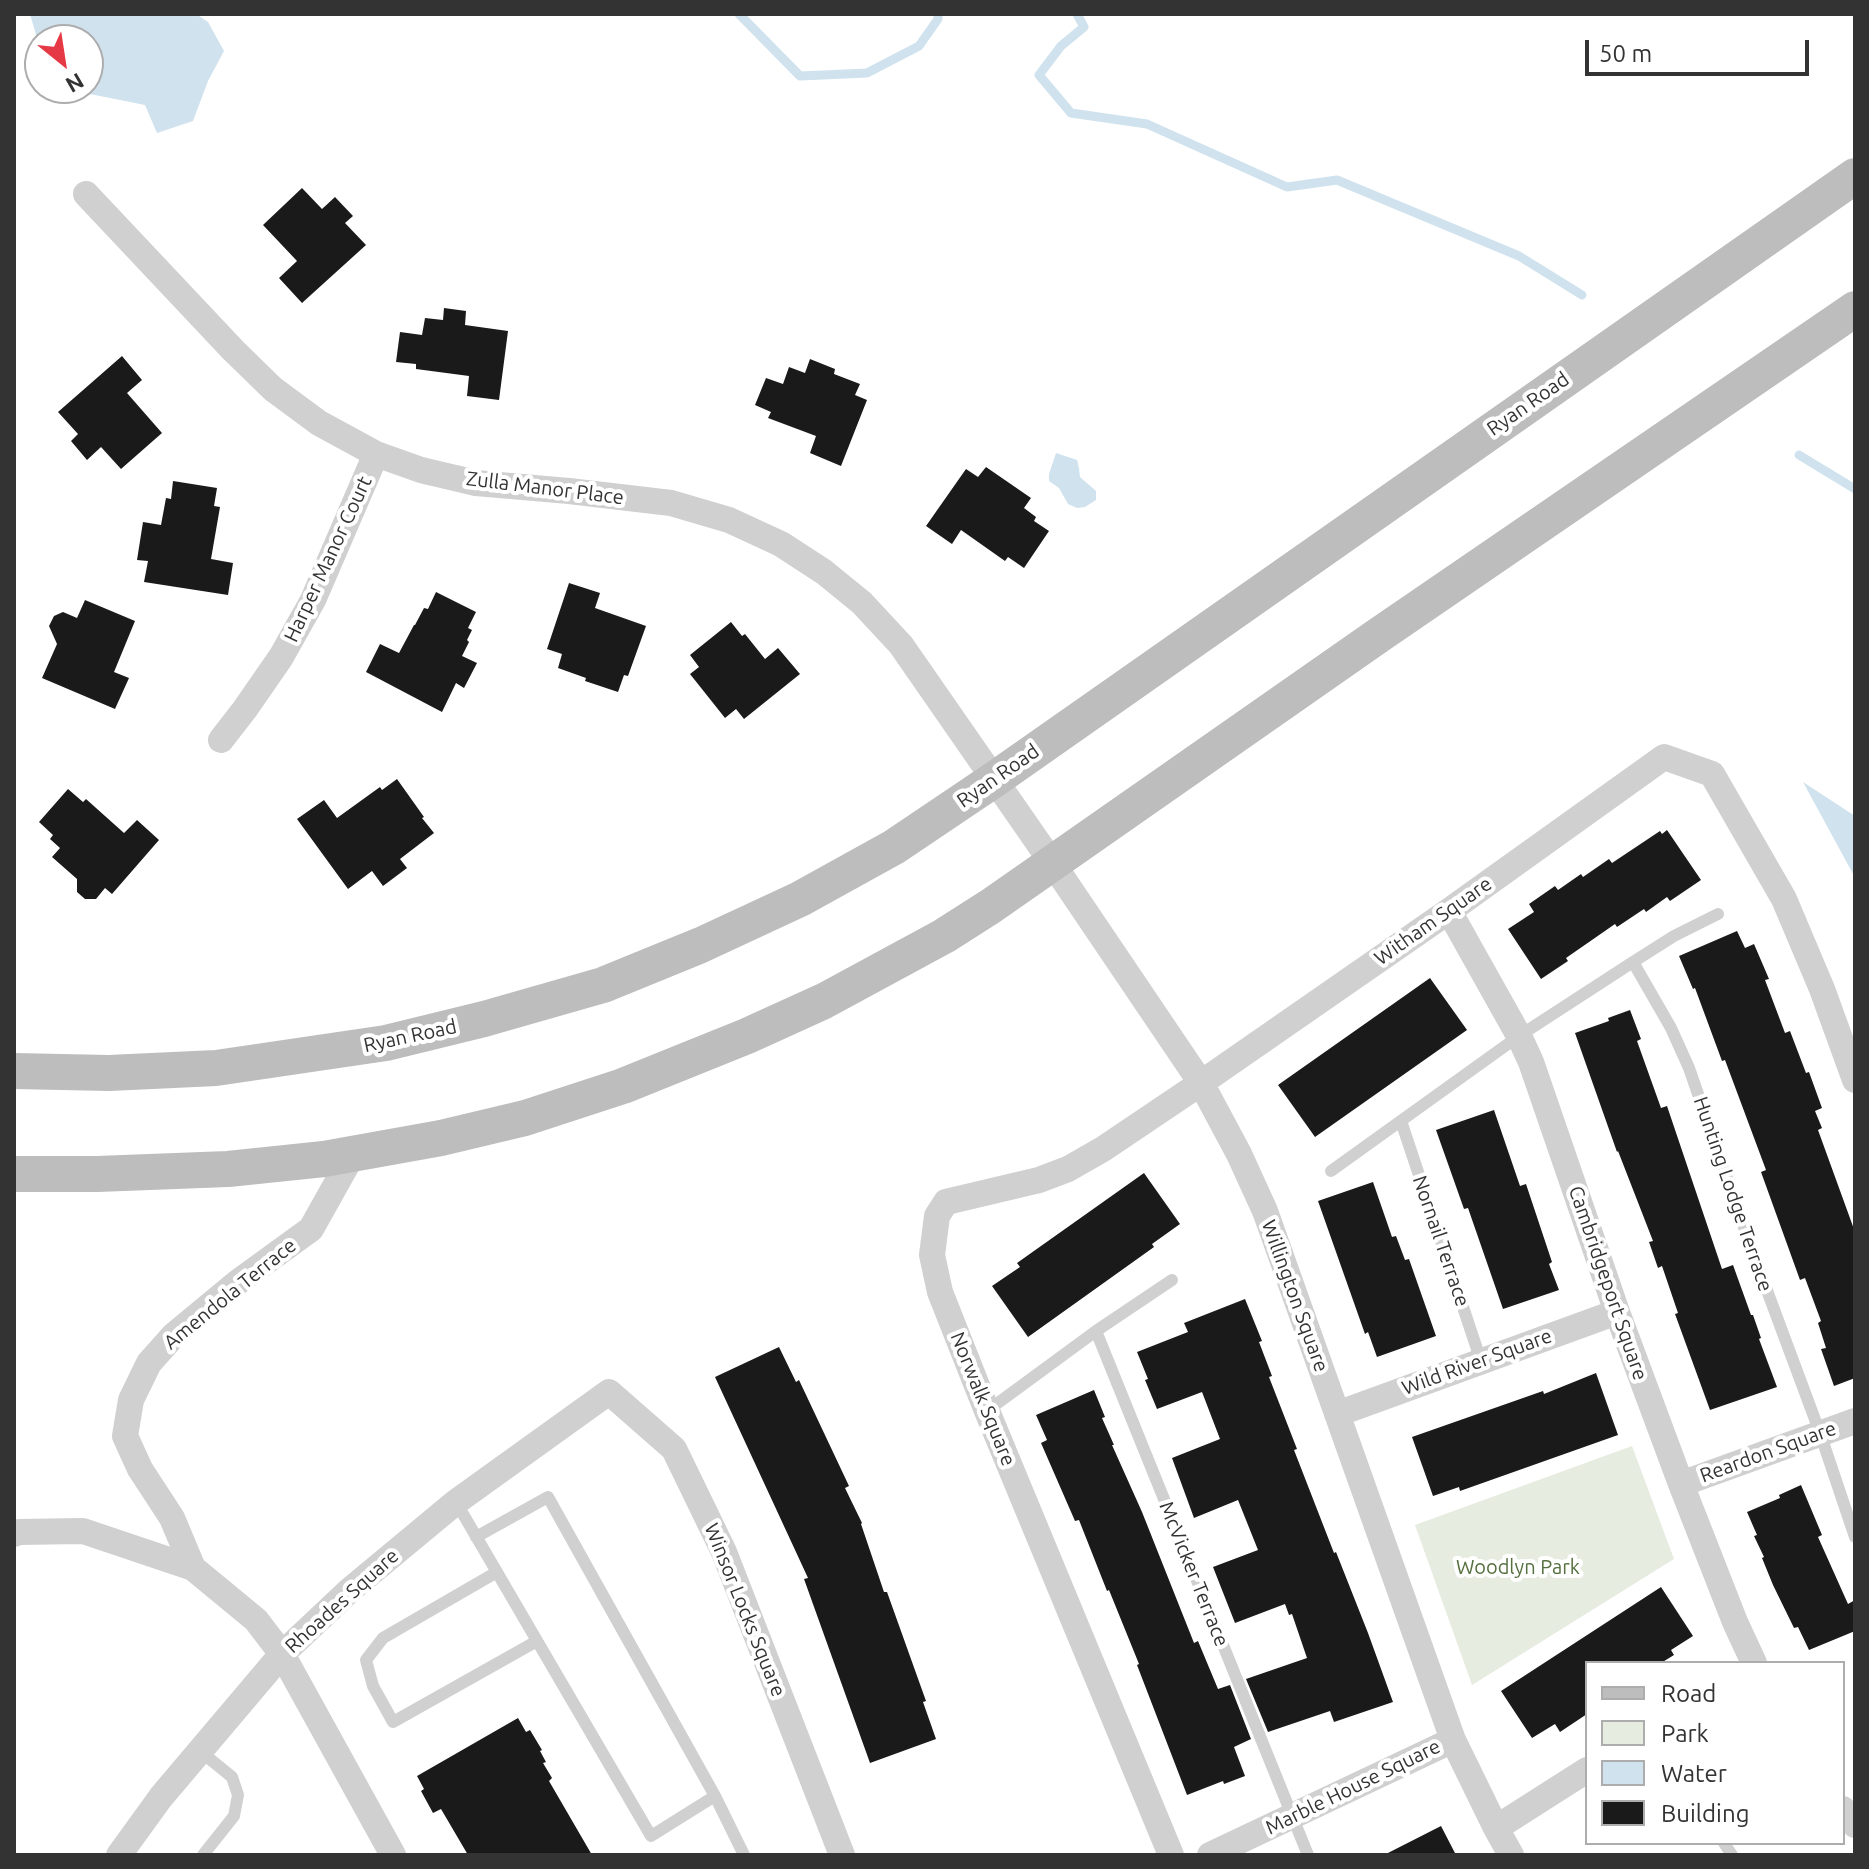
<!DOCTYPE html>
<html>
<head>
<meta charset="utf-8">
<style>
	body { margin:0 }
	#map { position:relative; width:1869px; height:1869px; overflow:hidden; background:#fff; font-family:Ubuntu,sans-serif }
	canvas { display:block }
	.frame { position:absolute; inset:0; border:16px solid #333; pointer-events:none }
	.legend { position:absolute; left:1585px; top:1661px; width:260px; height:184px; box-sizing:border-box; background:#fff; border:2px solid #adadad; margin:0; padding:10px 14px; list-style:none; font-size:24px; color:#333 }
	.legend li { display:flex; align-items:center; gap:16px; height:40px }
	.legend b { width:40px; border:2px solid #adadad }
	.north { position:absolute; left:24px; top:24px; width:80px; height:80px; box-sizing:border-box; background:#fff; border:2px solid #adadad; border-radius:50%; rotate:150deg; font-size:22px; font-weight:700; line-height:32px; text-align:center; color:#333 }
	.north::after { content:''; display:block; margin:auto; width:28px; height:36px; background:#e63946; clip-path:polygon(50% 0,100% 100%,50% 72%,0 100%) }
	.scale { position:absolute; left:1585px; top:40px; width:224px; height:36px; box-sizing:border-box; border:4px solid #333; border-top:0; padding-left:10px; font-size:24px; line-height:28px; white-space:nowrap; color:#333; -webkit-text-stroke:6px #fff; paint-order:stroke }
</style>
</head>
<body>
<div id="map">
<canvas width="1869" height="1869"></canvas>
<div class="frame"></div>
<ul class="legend">
<li><b style="height:10px;background:#bdbdbd"></b>Road</li>
<li><b style="height:22px;background:#e6ecdf"></b>Park</li>
<li><b style="height:22px;background:#cfe2ee"></b>Water</li>
<li><b style="height:22px;background:#1a1a1a"></b>Building</li>
</ul>
<div class="north">N</div>
<div class="scale">50 m</div>
</div>
<script>
const c = document.querySelector('canvas').getContext('2d');
c.lineJoin = 'round';
function fill(path, color) {
  c.fillStyle = color;
  c.fill(path, 'evenodd');
}
function poly(rows) {
  const path = new Path2D();
  for (const r of rows) {
    path.moveTo(r[0], r[1]);
    for (let i = 2; i < r.length; i += 2) path.lineTo(r[i], r[i + 1]);
  }
  return path;
}
function strokePath(path, color, width, dash) {
  c.strokeStyle = color;
  c.lineWidth = width;
  c.lineCap = dash ? 'butt' : 'round';
  c.setLineDash(dash || []);
  c.stroke(path);
}
function drawText(font, color, halo, rows, align = 'center') {
  c.font = font + ' Ubuntu,sans-serif';
  c.lineWidth = 8;
  c.setLineDash([]);
  c.textBaseline = 'middle';
  c.strokeStyle = halo;
  c.fillStyle = color;
  for (const [text, x, y, turn = 0] of rows) {
    c.save();
    c.translate(x, y);
    c.rotate((+turn || 0) * Math.PI / 180);
    c.textAlign = isNaN(turn) ? turn : align;
    if (halo) c.strokeText(text, 0, 0);
    c.fillText(text, 0, 0);
    c.restore();
  }
}
const green = poly([
	[1632,1446,1674,1559,1472,1685,1415,1525]
]);
const water = poly([
	[30,14,196,14,208,22,224,51,208,81,193,121,157,133,145,105,75,91,42,93,41,88,88,88,88,40,40,40,40,85,32,58,39,45],
	[1056,453,1077,460,1079,468,1080,477,1096,491,1096,500,1085,507,1077,508,1068,504,1059,488,1049,481,1049,474],
	[1803,782,1855,816,1855,879,1852,872]
]);
const stream = poly([
	[739,14,800,76,867,73,919,46,938,19,938,14],
	[1077,14,1084,27,1061,46,1039,75,1071,113,1147,124,1287,187,1337,180,1519,256,1582,295],
	[1799,455,1855,489]
]);
const building = poly([
	[302,188,322,209,335,197,353,216,345,223,366,245,302,303,279,278,297,261,263,225],
	[444,308,466,311,465,325,508,331,499,400,467,396,469,376,416,369,416,364,396,362,400,332,422,335,425,318,443,320],
	[122,356,142,380,127,393,162,433,121,469,101,447,87,460,71,441,78,434,58,412],
	[810,359,835,369,834,374,860,384,855,395,867,400,841,466,810,453,816,436,768,418,771,412,755,405,766,378,783,384,789,367,805,373],
	[986,467,1031,498,1024,508,1036,517,1034,521,1049,531,1024,568,1008,557,1005,561,961,530,952,544,926,526,966,469,978,477],
	[173,481,217,488,214,506,220,507,211,559,233,563,228,595,144,582,148,561,137,560,143,522,161,525,166,498,171,499],
	[569,583,600,593,595,608,646,626,628,676,624,675,618,692,585,681,586,678,558,668,562,654,547,649],
	[436,592,476,612,468,628,472,630,467,640,469,642,462,656,477,663,464,688,456,683,442,712,366,672,380,644,399,653,414,625,415,625,424,608,428,609],
	[85,600,135,621,114,672,129,678,115,709,42,678,57,644,49,626,54,616,63,612,77,618],
	[731,622,742,636,745,634,765,659,778,648,800,674,744,719,736,709,725,718,690,674,699,667,690,655],
	[397,779,424,817,422,818,434,833,400,859,407,868,383,886,372,871,348,889,297,819,324,800,337,818,380,787,382,790],
	[68,789,83,802,86,799,124,833,137,820,159,840,112,894,105,888,96,899,85,899,77,892,77,879,52,857,60,848,50,839,53,835,39,822],
	[1667,830,1701,880,1670,901,1667,897,1646,912,1644,909,1617,927,1615,924,1566,958,1568,961,1541,979,1508,929,1534,912,1529,904,1555,886,1558,890,1581,874,1583,877,1609,859,1612,863,1660,831,1662,834],
	[1737,931,1745,948,1754,944,1769,979,1765,980,1785,1033,1790,1031,1806,1073,1809,1072,1822,1108,1815,1111,1822,1128,1818,1130,1855,1232,1855,1378,1834,1386,1821,1349,1826,1348,1818,1323,1821,1321,1805,1278,1800,1280,1761,1172,1766,1170,1725,1060,1722,1061,1695,988,1693,989,1679,956],
	[1430,978,1467,1030,1315,1137,1278,1085],
	[1630,1010,1641,1039,1637,1041,1661,1108,1667,1106,1722,1269,1733,1265,1751,1315,1753,1315,1761,1338,1759,1339,1777,1387,1710,1410,1675,1314,1678,1313,1662,1266,1658,1268,1649,1242,1653,1241,1618,1151,1617,1152,1575,1033,1609,1021,1608,1018],
	[1494,1110,1520,1186,1526,1184,1552,1262,1549,1264,1559,1290,1503,1309,1468,1208,1464,1209,1436,1130],
	[1144,1173,1180,1224,1152,1244,1154,1247,1028,1337,992,1286,1020,1267,1017,1263],
	[1373,1182,1392,1237,1396,1236,1405,1260,1409,1259,1436,1336,1377,1357,1368,1332,1365,1334,1318,1201],
	[1245,1299,1262,1341,1259,1342,1272,1376,1269,1377,1297,1449,1294,1450,1334,1553,1336,1552,1368,1633,1393,1702,1334,1722,1330,1711,1268,1732,1246,1679,1307,1658,1292,1614,1289,1615,1285,1604,1235,1623,1213,1567,1258,1550,1238,1500,1194,1518,1172,1458,1220,1439,1202,1392,1157,1409,1145,1380,1148,1379,1137,1352,1188,1332,1184,1323],
	[779,1347,796,1382,799,1380,849,1486,845,1488,862,1523,861,1524,884,1592,887,1592,926,1701,923,1702,936,1739,870,1763,804,1579,808,1578,715,1377],
	[1596,1373,1618,1435,1460,1491,1459,1487,1433,1496,1412,1437,1543,1391,1544,1394],
	[1094,1390,1105,1417,1102,1418,1114,1445,1112,1445,1142,1512,1194,1643,1198,1641,1218,1689,1230,1685,1251,1739,1234,1747,1245,1776,1224,1784,1223,1781,1187,1795,1137,1665,1139,1664,1109,1590,1107,1591,1079,1520,1075,1521,1041,1443,1047,1440,1036,1415],
	[1801,1485,1822,1535,1818,1537,1848,1604,1855,1600,1855,1631,1809,1650,1798,1627,1794,1628,1773,1585,1762,1558,1764,1557,1754,1536,1757,1535,1747,1512,1780,1498,1779,1495],
	[1661,1587,1693,1636,1671,1650,1674,1655,1661,1663,1587,1663,1587,1714,1560,1732,1555,1724,1532,1738,1501,1691],
	[518,1718,526,1732,530,1730,542,1750,540,1751,546,1762,543,1763,552,1778,549,1781,592,1855,468,1855,441,1809,433,1813,421,1791,424,1789,417,1776],
	[1441,1826,1456,1855,1384,1855]
]);
const service = poly([
	[1633,962,1674,936,1718,914],
	[1401,1121,1481,1361],
	[1331,1171,1519,1036,1633,962,1671,1028,1689,1068,1749,1242,1820,1433,1855,1537],
	[1096,1331,1308,1855],
	[987,1411,1096,1331,1172,1280],
	[456,1502,651,1836,715,1796,744,1855],
	[476,1537,548,1497,715,1796],
	[497,1572,383,1638,366,1660,373,1686,393,1722,537,1641],
	[200,1751,232,1777,238,1795,234,1816,203,1855],
	[1724,1843,1732,1855]
]);
const minor = poly([
	[86,194,233,350,273,389,319,423,376,454,421,470,476,483,569,491,671,503,729,520,781,544,824,572,862,603,901,645,1053,864,1201,1083,1239,1154,1265,1211,1453,1740,1496,1828,1511,1855],
	[221,740,245,709,281,657,313,600,376,454],
	[1449,911,1519,1036,1531,1062,1617,1312,1681,1484,1735,1622,1754,1663],
	[1337,1414,1617,1312],
	[1681,1484,1855,1421],
	[14,1534,19,1532,83,1531,193,1568,172,1518,140,1469,125,1436,131,1400,149,1363,174,1335,238,1282,311,1229,353,1154],
	[193,1568,256,1620,282,1654,393,1855],
	[1843,1809,1855,1825],
	[1496,1828,1587,1770],
	[119,1855,161,1797,282,1654,350,1590,456,1502,609,1392,674,1449,724,1552,842,1855],
	[1171,1855,987,1411,940,1292,932,1255,937,1216,946,1202,1039,1180,1068,1169,1103,1149,1201,1083,1449,911,1664,757,1712,774,1784,899,1822,989,1855,1080],
	[1210,1855,1453,1740]
]);
const secondary = poly([
	[14,1071,109,1073,216,1068,386,1043,484,1019,603,985,701,945,800,899,894,847,995,779,1855,176],
	[14,1174,97,1174,228,1169,324,1159,441,1138,525,1118,623,1086,747,1036,824,1001,944,936,991,906,1379,635,1855,309]
]);
const streetNames = [
	["Ryan Road",1528,404,-35],
	["Zulla Manor Place",545,488,7],
	["Harper Manor Court",328,559,-65],
	["Ryan Road",998,776,-35],
	["Witham Square",1433,921,-35],
	["Ryan Road",410,1036,-12],
	["Hunting Lodge Terrace",1733,1194,71],
	["Nornail Terrace",1441,1241,71],
	["Cambridgeport Square",1608,1283,71],
	["Amendola Terrace",230,1294,-39],
	["Willington Square",1295,1296,70],
	["Wild River Square",1477,1362,-20],
	["Norwalk Square",983,1399,68],
	["Reardon Square",1768,1452,-20],
	["McVicker Terrace",1194,1574,68],
	["Rhoades Square",342,1601,-42],
	["Winsor Locks Square",745,1610,68],
	["Marble House Square",1353,1787,-26]
];
const parkNames = [
	["Woodlyn Park",1518,1567]
];
fill(green, '#e6ecdf');
fill(water, '#cfe2ee');
strokePath(stream, '#cfe2ee', 9);
fill(building, '#1a1a1a');
strokePath(service, '#d0d0d0', 12);
strokePath(minor, '#d0d0d0', 26);
strokePath(secondary, '#bdbdbd', 36);
drawText('20px', '#333', '#fff', streetNames);
drawText('20px', '#56703f', '#fff', parkNames);
</script>
</body>
</html>
